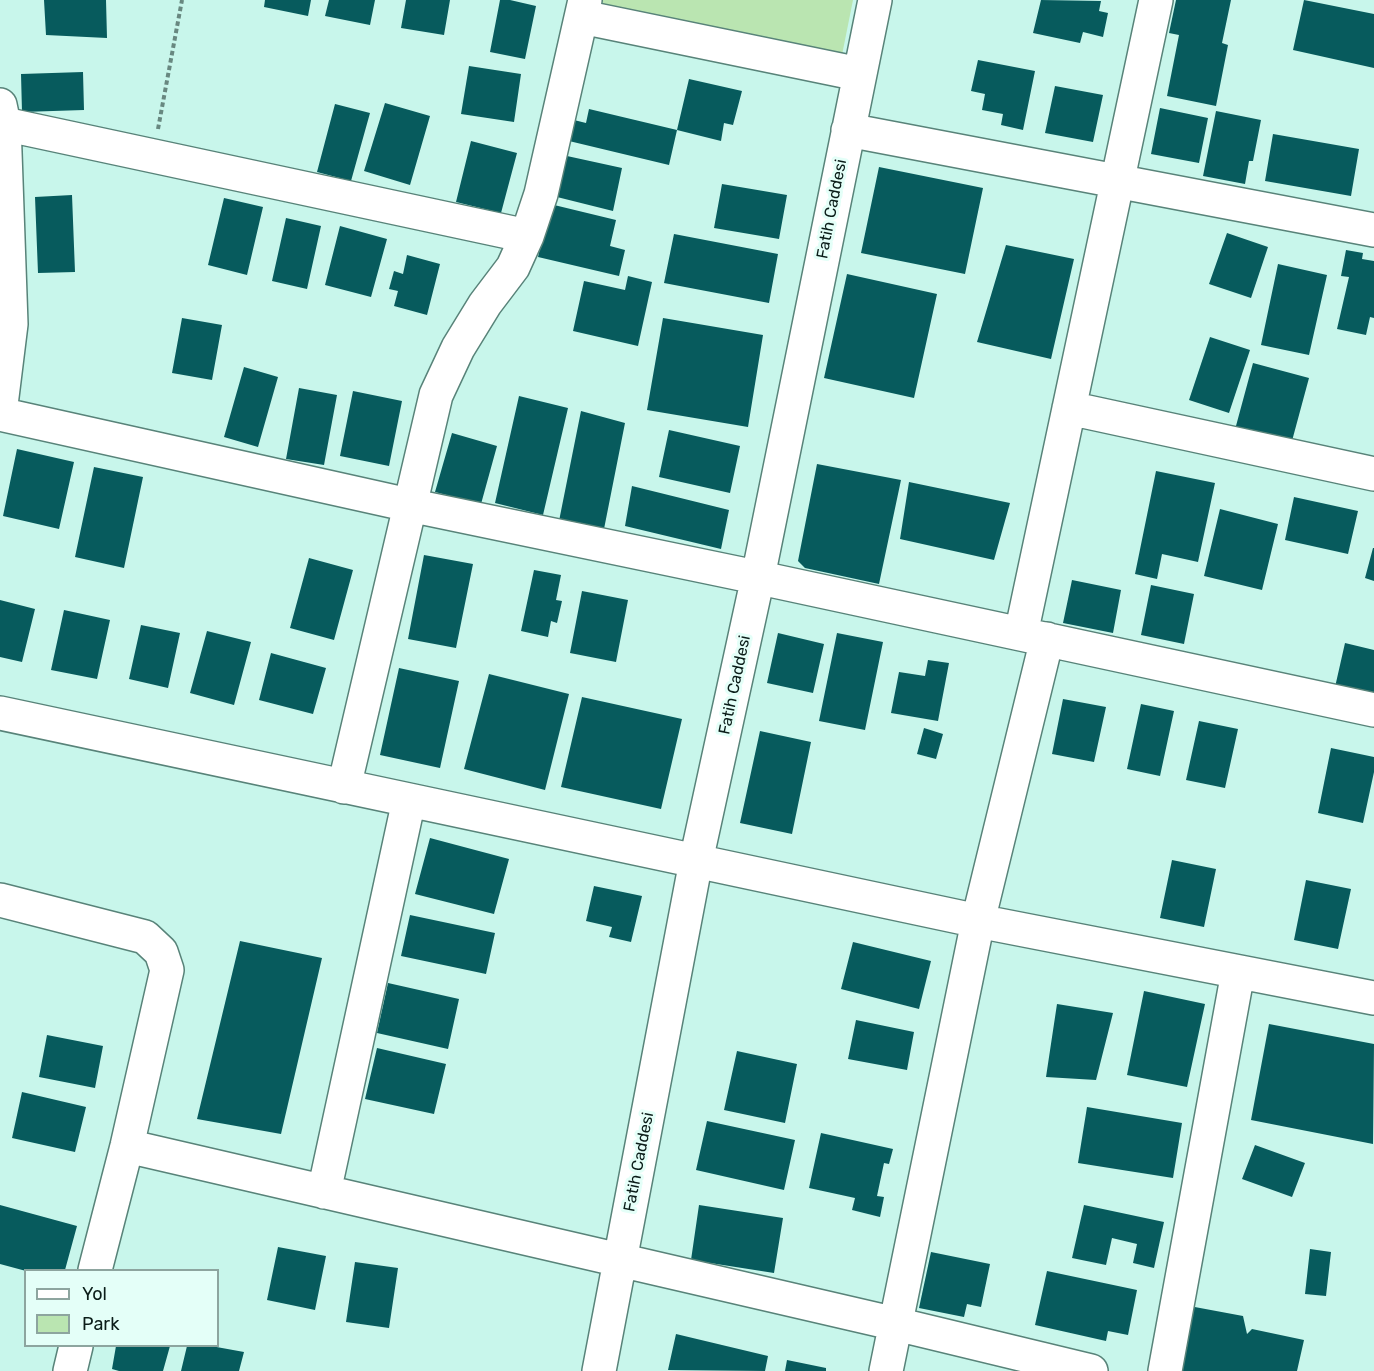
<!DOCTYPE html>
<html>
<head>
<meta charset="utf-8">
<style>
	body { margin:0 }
	#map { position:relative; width:1374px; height:1371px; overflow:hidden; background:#c8f6eb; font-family:Rubik,sans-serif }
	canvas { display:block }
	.legend { position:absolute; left:24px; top:1269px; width:195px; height:78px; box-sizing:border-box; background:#e4fff8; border:2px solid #8da59f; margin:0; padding:8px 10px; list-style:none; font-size:18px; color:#0b1d19 }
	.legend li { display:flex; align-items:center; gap:12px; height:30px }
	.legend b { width:30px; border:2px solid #8da59f }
</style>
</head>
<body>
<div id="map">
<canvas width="1374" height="1371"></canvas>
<ul class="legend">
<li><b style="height:8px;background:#fff"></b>Yol</li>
<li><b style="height:16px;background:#bae5b1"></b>Park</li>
</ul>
</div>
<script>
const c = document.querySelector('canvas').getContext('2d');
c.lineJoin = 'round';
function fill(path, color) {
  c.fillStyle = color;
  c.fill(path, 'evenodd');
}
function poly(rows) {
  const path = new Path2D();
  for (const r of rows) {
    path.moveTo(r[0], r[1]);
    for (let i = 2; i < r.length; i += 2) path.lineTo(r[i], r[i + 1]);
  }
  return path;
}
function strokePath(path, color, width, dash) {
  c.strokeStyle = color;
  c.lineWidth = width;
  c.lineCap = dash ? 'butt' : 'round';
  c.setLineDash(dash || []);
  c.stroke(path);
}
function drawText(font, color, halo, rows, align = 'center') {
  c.font = font + ' Rubik,sans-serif';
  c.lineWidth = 6;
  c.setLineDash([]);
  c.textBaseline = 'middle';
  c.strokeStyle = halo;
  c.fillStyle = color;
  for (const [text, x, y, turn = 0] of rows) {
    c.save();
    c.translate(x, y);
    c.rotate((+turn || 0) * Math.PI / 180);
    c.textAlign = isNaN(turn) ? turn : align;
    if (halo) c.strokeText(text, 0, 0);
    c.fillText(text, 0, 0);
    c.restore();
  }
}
const green = poly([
	[602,0,853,0,842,55,604,11]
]);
const building = poly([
	[44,0,106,0,107,38,46,35],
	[265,0,311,0,308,16,264,7],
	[329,0,375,0,370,25,325,16],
	[406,0,450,0,444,35,401,28],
	[500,0,510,0,536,6,525,59,490,52],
	[1041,0,1101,1,1099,11,1108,13,1103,37,1083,32,1080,43,1033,33],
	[1176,0,1231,0,1222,43,1228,45,1216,106,1167,96,1179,35,1169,33],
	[1304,0,1374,14,1374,68,1293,50],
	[978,60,1035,71,1023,130,1001,125,1003,114,982,110,985,94,971,91],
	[469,66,521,74,514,122,461,114],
	[83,72,84,110,22,112,21,74],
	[689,79,742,91,733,125,724,123,721,141,677,130,669,165,569,141,574,120,586,123,589,109,677,130],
	[1055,86,1103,95,1093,142,1045,133],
	[385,103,430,116,410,185,364,171],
	[335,104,370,113,351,181,317,172],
	[1160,108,1208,118,1199,163,1151,154],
	[1216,111,1261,120,1253,161,1249,161,1245,184,1203,176],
	[1273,134,1359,149,1351,196,1265,181],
	[471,141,517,153,501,213,456,202],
	[567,156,622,168,613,211,557,197],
	[879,167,983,188,965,274,861,253],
	[722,184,787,195,779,239,714,228],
	[72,195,75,272,38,273,35,197],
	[224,198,263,207,247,275,208,265],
	[550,204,616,220,610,246,625,250,619,276,538,257],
	[286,218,321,226,307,289,272,281],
	[340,226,387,239,371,297,325,285],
	[1227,233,1268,247,1251,298,1209,284],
	[674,234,778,254,769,303,664,283],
	[1006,245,1074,259,1051,359,977,342],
	[1346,250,1363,253,1362,259,1374,261,1374,318,1370,317,1366,335,1337,329,1349,277,1341,276],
	[407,255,440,264,427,315,394,306,398,291,389,289,394,271,403,274],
	[1278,264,1327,275,1309,355,1261,345],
	[847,274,937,294,914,398,824,378],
	[628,276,652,282,638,346,573,331,584,281,625,290],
	[182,318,222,325,212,380,172,373],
	[663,318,763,335,748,427,647,410],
	[1210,337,1250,350,1229,413,1189,400],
	[1253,363,1309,378,1289,452,1233,437],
	[244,367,278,377,258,447,224,437],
	[299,388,337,395,324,465,286,459],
	[353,391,402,401,389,466,340,456],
	[519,396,568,408,543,515,495,503],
	[581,411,625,423,604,529,559,521],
	[669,430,740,446,730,493,659,477],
	[452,433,497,446,481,504,435,492],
	[17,449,74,462,59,529,3,516],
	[817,464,901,480,879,584,805,568,798,561],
	[94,467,143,477,124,568,75,557],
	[1156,471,1215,483,1198,562,1162,554,1157,579,1135,574],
	[909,482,1010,503,994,560,900,539],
	[632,486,729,510,721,549,625,526],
	[1294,497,1358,511,1348,554,1285,540],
	[1220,509,1278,524,1262,590,1204,576],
	[1373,548,1374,548,1374,581,1365,578],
	[424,555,473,564,456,648,408,639],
	[309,558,353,570,334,640,290,628],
	[534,570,561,575,556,600,562,601,557,623,551,621,548,637,521,631],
	[1072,580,1121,590,1113,633,1063,623],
	[1151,585,1194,594,1184,644,1141,635],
	[582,591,628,600,616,662,570,653],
	[0,600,35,609,22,662,0,657],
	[64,610,110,620,97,679,51,670],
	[141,625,180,633,168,688,129,679],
	[207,631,251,642,234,705,190,693],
	[778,633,824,644,813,693,767,683],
	[837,633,883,642,865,730,819,721],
	[1345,643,1374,650,1374,705,1333,696],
	[271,653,326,668,313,714,259,700],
	[928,660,949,663,938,721,891,713,899,672,925,676],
	[399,668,459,681,440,768,380,755],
	[489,674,569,694,545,790,464,769],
	[582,697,682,719,661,809,561,787],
	[1063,699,1106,707,1094,762,1052,754],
	[1141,704,1174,711,1160,776,1127,769],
	[1199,721,1238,729,1225,788,1186,780],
	[924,728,943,734,936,759,917,754],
	[760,731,811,742,792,834,740,823],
	[1331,748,1374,757,1374,772,1363,823,1318,813],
	[430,838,509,859,494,914,415,894],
	[1172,860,1216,869,1204,927,1160,918],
	[1306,880,1351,889,1338,949,1294,940],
	[594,886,642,896,631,942,609,937,612,927,586,921],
	[410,915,495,933,486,974,401,956],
	[240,941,322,958,281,1134,197,1119],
	[853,942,931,961,919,1009,841,989],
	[388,983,459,999,448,1049,377,1033],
	[1144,991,1205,1004,1187,1087,1127,1075],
	[1057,1004,1113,1013,1096,1080,1046,1077],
	[856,1020,914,1032,907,1070,848,1059],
	[1269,1024,1374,1044,1373,1144,1251,1120],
	[47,1035,103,1046,95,1088,39,1077],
	[377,1048,446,1064,434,1114,365,1099],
	[737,1051,797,1064,785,1123,724,1110],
	[22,1092,86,1107,75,1152,12,1138],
	[1087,1107,1182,1123,1173,1178,1078,1163],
	[707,1121,795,1140,784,1190,696,1170],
	[821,1133,893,1149,889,1164,884,1163,877,1196,884,1197,880,1217,852,1210,855,1198,809,1188],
	[1255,1145,1305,1163,1292,1197,1242,1179],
	[0,1205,77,1226,65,1270,26,1271,0,1264],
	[699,1205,783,1218,774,1273,691,1260],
	[1084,1205,1164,1222,1154,1268,1133,1263,1137,1244,1112,1238,1106,1265,1072,1258],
	[278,1247,326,1256,315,1310,267,1300],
	[1310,1249,1331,1252,1326,1296,1305,1294],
	[931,1252,990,1264,981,1307,967,1304,964,1317,919,1308],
	[355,1262,398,1268,389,1328,346,1322],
	[1047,1271,1137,1290,1128,1335,1108,1331,1106,1341,1035,1325],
	[1184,1305,1243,1316,1247,1334,1252,1329,1304,1340,1297,1371,1175,1371],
	[676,1334,768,1356,765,1371,668,1370],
	[116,1346,170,1346,163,1371,119,1371,112,1369],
	[187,1346,211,1346,244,1352,239,1371,181,1371],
	[787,1360,826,1368,826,1371,785,1371]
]);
const path = poly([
	[158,129,182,0]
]);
const minor = poly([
	[582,17,859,74],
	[0,105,4,124,11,324,0,413],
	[4,124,527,236],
	[848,130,1374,230],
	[1069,408,1374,474],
	[0,414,409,505,751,576,1374,710],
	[1021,634,1156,0],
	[0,713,978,921,1374,998],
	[344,787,436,395,458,348,485,304,513,267,527,236,541,194,585,0],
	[0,900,145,937,161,952,167,970,127,1146,95,1270],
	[127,1146,896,1324,1091,1371],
	[324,1192,409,800],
	[70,1371,76,1346],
	[599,1371,696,861,758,577,875,0],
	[886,1371,978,921,1047,639],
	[1165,1371,1238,972]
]);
const streetNames = [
	["Fatih Caddesi",832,209,-79],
	["Fatih Caddesi",735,685,-78],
	["Fatih Caddesi",639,1162,-79]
];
fill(green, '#bae5b1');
fill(building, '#075b5d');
strokePath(minor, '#588379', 36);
strokePath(path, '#688880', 4, [4.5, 3]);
strokePath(minor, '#fff', 33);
drawText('16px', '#0b1d19', '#e4fff8', streetNames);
</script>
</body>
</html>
